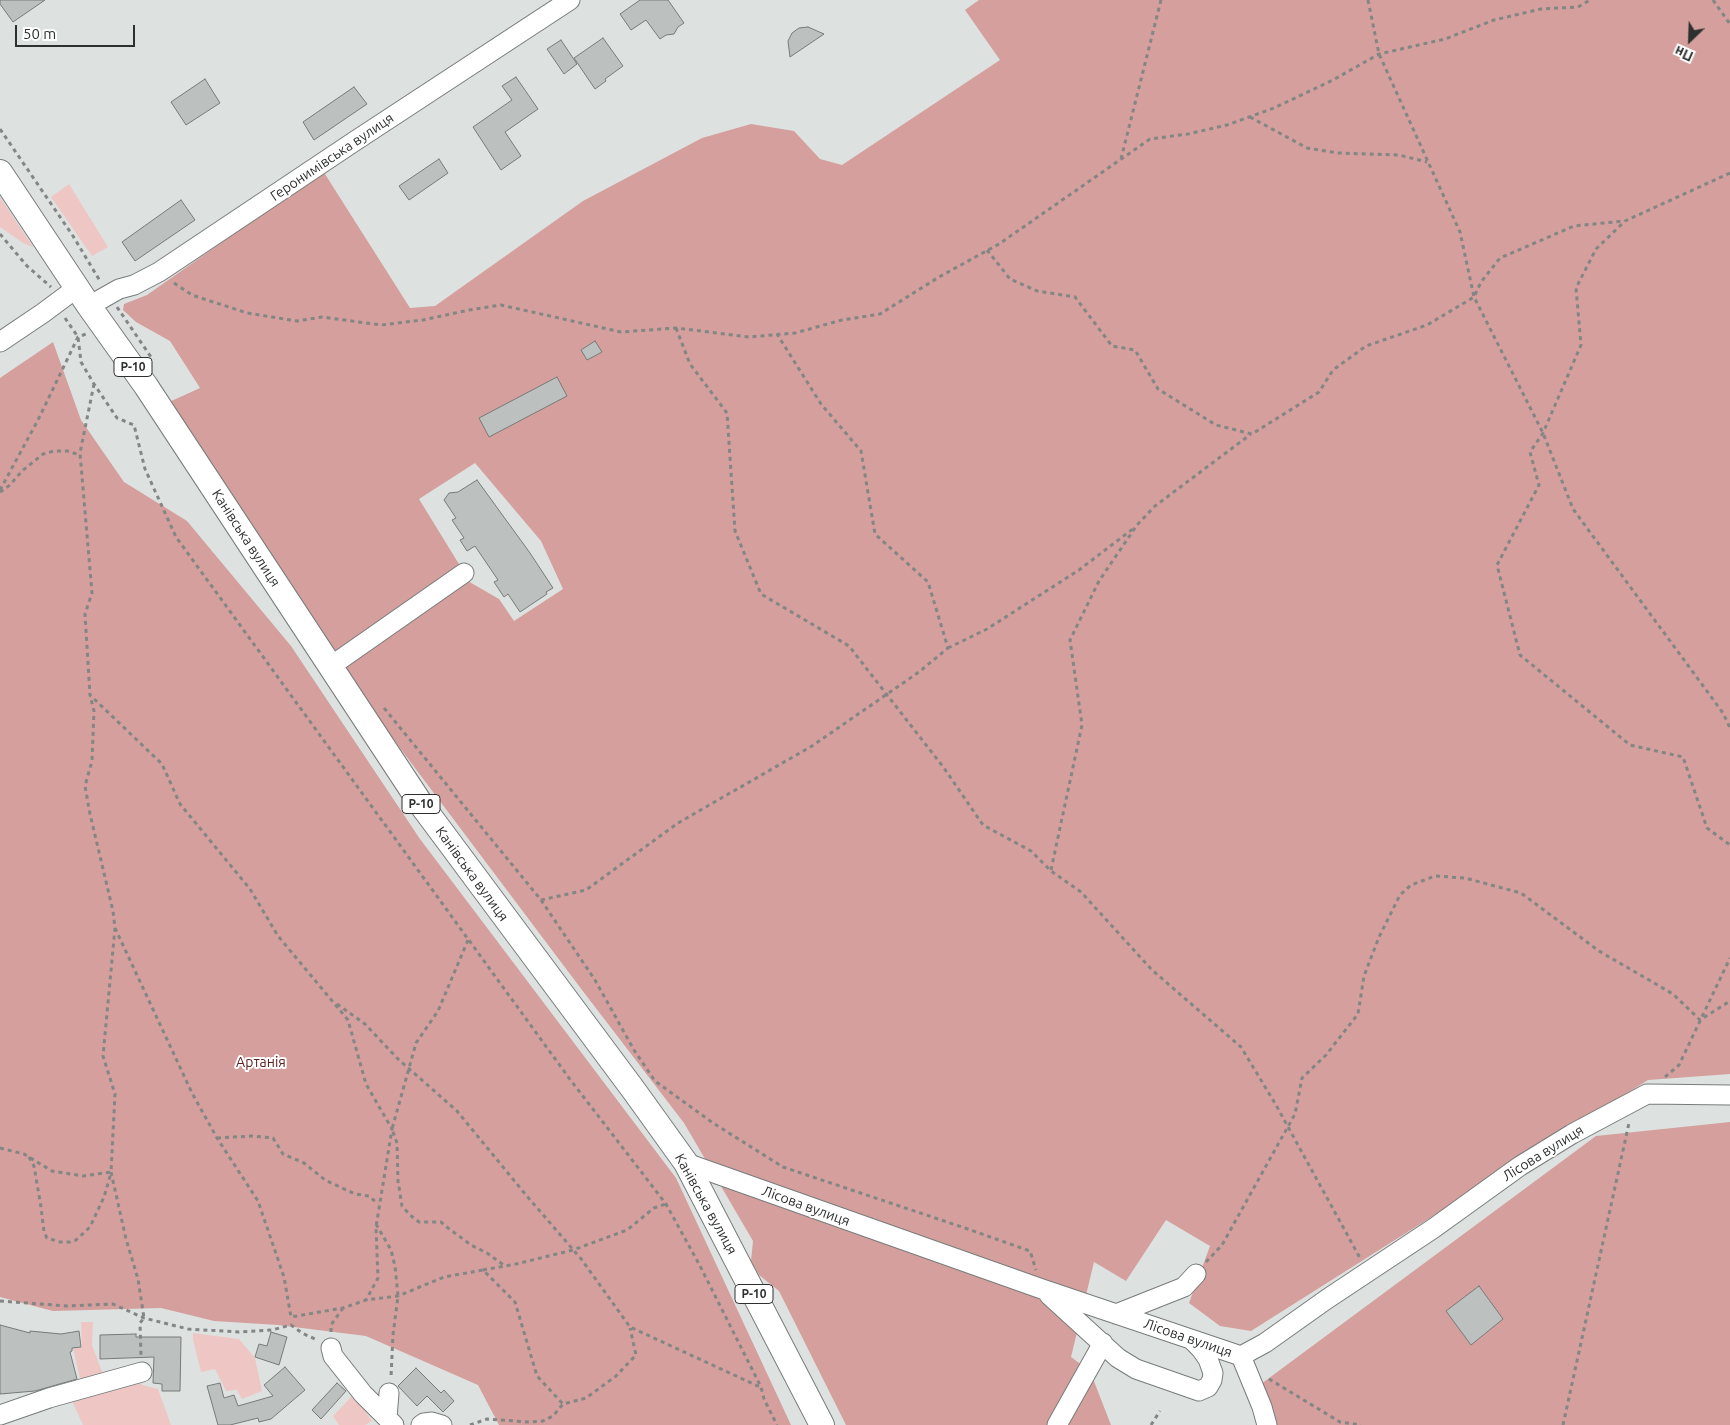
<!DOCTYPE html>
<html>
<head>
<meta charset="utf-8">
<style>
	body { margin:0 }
	#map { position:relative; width:1730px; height:1425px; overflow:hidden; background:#dde2e0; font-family:Ubuntu,sans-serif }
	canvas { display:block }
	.north { position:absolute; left:1665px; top:15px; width:50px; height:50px; -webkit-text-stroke:4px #fff; paint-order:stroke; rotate:204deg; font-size:14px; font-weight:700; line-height:20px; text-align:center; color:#2e302f }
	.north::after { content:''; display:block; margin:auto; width:18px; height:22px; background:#2e302f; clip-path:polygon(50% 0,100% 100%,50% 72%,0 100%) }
	.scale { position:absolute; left:15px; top:25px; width:120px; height:22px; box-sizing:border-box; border:2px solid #2e302f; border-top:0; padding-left:6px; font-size:15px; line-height:18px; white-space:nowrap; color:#2e302f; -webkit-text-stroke:4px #fff; paint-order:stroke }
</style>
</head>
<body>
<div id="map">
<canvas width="1730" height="1425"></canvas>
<div class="north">Пн</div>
<div class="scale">50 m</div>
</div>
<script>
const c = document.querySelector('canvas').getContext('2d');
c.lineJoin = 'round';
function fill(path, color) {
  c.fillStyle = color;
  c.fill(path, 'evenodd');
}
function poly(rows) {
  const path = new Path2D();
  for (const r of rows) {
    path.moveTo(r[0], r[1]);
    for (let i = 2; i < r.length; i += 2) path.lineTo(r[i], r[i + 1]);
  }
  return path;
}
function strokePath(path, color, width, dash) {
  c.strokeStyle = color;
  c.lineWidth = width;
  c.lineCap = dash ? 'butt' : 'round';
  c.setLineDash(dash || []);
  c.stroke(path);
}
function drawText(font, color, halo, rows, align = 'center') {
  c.font = font + ' Ubuntu,sans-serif';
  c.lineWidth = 4;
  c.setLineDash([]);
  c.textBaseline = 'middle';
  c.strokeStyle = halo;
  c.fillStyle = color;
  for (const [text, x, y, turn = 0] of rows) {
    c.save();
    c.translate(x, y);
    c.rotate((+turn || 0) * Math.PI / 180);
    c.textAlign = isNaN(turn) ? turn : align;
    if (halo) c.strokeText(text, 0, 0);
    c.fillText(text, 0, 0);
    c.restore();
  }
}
const green = poly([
	[69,184,108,247,92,256,51,197],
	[0,197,33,247,23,243,0,227],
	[81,1322,93,1322,92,1345,104,1377,81,1383,73,1348,82,1347],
	[193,1333,239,1339,255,1358,262,1391,242,1399,237,1390,226,1391,215,1369,201,1372,193,1340],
	[139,1381,142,1385,158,1389,171,1425,83,1425,72,1401],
	[354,1394,372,1421,365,1425,339,1425,333,1416]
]);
const forest = poly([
	[979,0,1730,0,1730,1074,1648,1080,1251,1331,1220,1326,1189,1303,1210,1246,1166,1220,1126,1281,1094,1262,1071,1357,1090,1371,1111,1425,846,1425,779,1291,759,1275,751,1261,753,1241,684,1123,582,990,339,667,466,580,499,599,514,621,563,589,541,541,475,463,419,499,462,569,334,659,167,403,200,388,170,341,136,322,123,310,124,304,147,295,323,171,410,308,435,306,583,201,702,138,751,124,794,131,820,159,842,165,1000,60,965,10],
	[53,342,81,420,124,482,187,521,291,646,420,839,676,1178,791,1425,499,1425,478,1385,366,1336,278,1325,214,1321,161,1308,53,1311,0,1297,0,378],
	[1730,1122,1730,1425,1273,1425,1261,1384,1596,1136]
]);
const building = poly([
	[0,0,45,0,13,22,0,4,0,0],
	[640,0,668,0,684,23,678,27,674,34,666,35,660,39,646,20,631,30,620,14,640,0],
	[808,27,824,34,790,57,788,41,792,33,799,28,808,27],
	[603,38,623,66,605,79,606,81,595,89,574,58,603,38],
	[561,40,577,64,564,74,547,49,561,40],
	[516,77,538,109,505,132,521,156,501,170,473,127,512,100,502,86,516,77],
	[205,79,220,103,186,125,171,102,205,79],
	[354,87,367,104,314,140,303,122,354,87],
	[439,159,448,173,409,200,399,186,439,159],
	[181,200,195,220,135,261,122,242,181,200],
	[595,341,602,352,587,360,581,350,595,341],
	[557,377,567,396,489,437,479,418,557,377],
	[477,480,530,553,553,588,546,592,547,594,520,612,508,594,504,597,494,582,498,580,475,546,467,551,460,540,464,538,452,520,456,518,444,500,449,493,458,492,477,480],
	[1479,1286,1503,1319,1471,1345,1446,1311,1479,1286],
	[0,1325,30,1333,30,1331,61,1334,79,1331,81,1347,72,1348,72,1351,70,1352,77,1379,35,1391,0,1394,0,1325],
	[271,1332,287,1337,279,1365,255,1357,259,1344,267,1346,271,1332],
	[136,1334,136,1337,181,1337,180,1391,162,1391,162,1384,153,1383,154,1357,100,1359,100,1335,136,1334],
	[285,1367,305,1390,271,1419,259,1422,258,1418,230,1425,218,1425,207,1386,220,1383,224,1398,234,1395,238,1406,273,1396,264,1385,285,1367],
	[416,1368,441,1393,444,1390,454,1401,443,1412,427,1396,417,1406,398,1386,416,1368],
	[337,1383,346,1391,321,1419,312,1410,337,1383]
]);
const path = poly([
	[1368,0,1379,54,1460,232,1474,297,1543,433,1573,509,1723,713,1730,728],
	[1713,0,1730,24],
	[1250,117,1307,148,1338,153,1399,155,1427,162],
	[0,129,73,236,100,281],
	[1121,159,1161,0],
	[1730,173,1625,221,1596,249,1576,288,1581,345,1543,433,1530,452,1539,485,1497,565,1520,655,1630,745,1683,757,1707,828,1730,845],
	[0,234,27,266,51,287],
	[987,250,1010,279,1037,291,1075,297,1112,346,1135,350,1158,389,1216,425,1252,434,1319,392,1333,370,1366,346,1427,325,1474,297,1481,282,1500,258,1574,226,1624,221],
	[174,283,192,295,247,313,297,321,322,317,381,325,423,320,469,310,501,305,621,332,676,328,749,337,795,333,842,320,880,314,939,277,999,244,1150,139,1188,134,1227,125,1274,108,1333,80,1379,54,1445,39,1494,20,1541,9,1578,7,1590,0],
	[117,307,153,360],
	[65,318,78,337,81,362,94,384,117,418,134,425,145,469,176,537,569,1078,666,1204,699,1264,761,1387,764,1399,777,1425],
	[676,328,690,364,727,413,735,531,761,594,849,646,944,768,983,825,1031,851,1051,871,1081,892,1152,970,1241,1047,1276,1105,1360,1258],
	[94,384,80,453,92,593,85,614,90,695,162,764,180,804,250,889,278,936,348,1020,366,1084,392,1129,376,1227,378,1278,366,1300],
	[0,490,38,420,78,337,86,334],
	[0,492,10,485,22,471,43,454,54,451,67,451,77,454,79,457],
	[948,648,987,629,1079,570,1134,528],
	[384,708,541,900,595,980,634,1050,655,1081,713,1123,783,1167,965,1228,1030,1251,1036,1270],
	[1051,870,1082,725,1070,640,1099,581,1137,525,1155,506,1251,434],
	[541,900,586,890,678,823,812,746,919,672,948,648,928,582,875,534,861,451,821,404,777,334],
	[115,928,192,1093,217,1138,258,1201,284,1277,291,1317,343,1308,366,1300,398,1296,444,1277,483,1270,515,1302,537,1376,563,1404],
	[468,940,438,1011,416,1043,392,1129,397,1143,398,1181,402,1206,410,1215,419,1222,441,1222,448,1228,471,1245,487,1253,505,1266],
	[337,1004,365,1024,398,1059,457,1111,526,1195,582,1260,630,1327,760,1387],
	[1665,1077,1679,1065,1730,958],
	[217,1138,252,1136,273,1138,283,1154,304,1163,325,1180,355,1194,369,1196,378,1204],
	[0,1148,24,1154,52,1171,83,1176,111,1172,115,1094,103,1056,115,928,113,911,90,814,85,786,92,761,94,711,90,695],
	[29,1157,34,1166,41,1207,44,1232,47,1238,60,1242,70,1242,76,1240,90,1227,104,1197,111,1173],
	[111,1172,126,1239,138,1279,144,1318,140,1323,141,1356],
	[376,1224,391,1250,395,1266,398,1296,393,1335,391,1377],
	[1206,1262,1222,1245,1295,1114,1302,1078,1326,1055,1358,1014,1364,976,1379,937,1400,895,1411,885,1435,876,1465,878,1521,893,1599,951,1673,994,1700,1020,1730,1001],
	[483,1270,516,1264,573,1250,627,1230,654,1208,666,1204],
	[0,1301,67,1306,113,1304,144,1318,188,1329,239,1332,272,1330,291,1325,302,1333,317,1340],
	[331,1332,331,1325,343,1308],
	[1269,1379,1340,1422,1361,1425],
	[470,1425,487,1419,529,1422,543,1421,553,1416,563,1404,586,1398,616,1376,636,1355,630,1328],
	[1151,1425,1160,1411],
	[1563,1425,1629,1123]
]);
const minor = poly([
	[89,306,119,289,134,285,159,272,355,141,570,0],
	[0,342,43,313,78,287],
	[331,666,464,573],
	[686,1163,1042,1289,1241,1356,1265,1343,1327,1299,1434,1228,1520,1166,1572,1134,1647,1094,1730,1095],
	[1049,1295,1118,1358,1136,1369,1199,1391,1208,1387,1212,1380,1213,1373,1208,1359,1201,1349,1193,1341],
	[1116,1314,1184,1287,1196,1274],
	[331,1348,333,1356,363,1394,394,1425],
	[1241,1356,1262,1407,1267,1425],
	[0,1415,49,1398,142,1372],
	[387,1418,389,1393],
	[421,1425,424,1423,432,1422,442,1425],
	[1057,1425,1103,1343]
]);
const major = poly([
	[0,172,89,306,146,386,423,807,635,1092,686,1163,822,1425]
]);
const shields = [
	[133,367,38],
	[421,804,38],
	[754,1294,38]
];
const shieldNames = [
	["Р-10",133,367],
	["Р-10",421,804],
	["Р-10",754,1294]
];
const streetNames = [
	["Геронимівська вулиця",332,157,-34],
	["Канівська вулиця",246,538,57],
	["Канівська вулиця",472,874,54],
	["Лісова вулиця",1543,1153,-32],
	["Канівська вулиця",706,1204,61],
	["Лісова вулиця",806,1206,20],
	["Лісова вулиця",1188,1338,19]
];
const parkNames = [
	["Артанія",261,1062]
];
fill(green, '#eec7c4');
fill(forest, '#d49f9c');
fill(building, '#bcc1bf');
strokePath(building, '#767b79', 1);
strokePath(minor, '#777c7a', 21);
strokePath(major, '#777c7a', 26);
strokePath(path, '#838685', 3, [4, 4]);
strokePath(minor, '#fff', 19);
strokePath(major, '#fff', 24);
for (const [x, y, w] of shields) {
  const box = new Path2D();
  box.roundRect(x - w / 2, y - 9.5, w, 19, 4);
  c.fillStyle = '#fff';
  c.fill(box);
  strokePath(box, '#2e302f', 1);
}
drawText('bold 12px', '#2e302f', null, shieldNames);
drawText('14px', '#2e302f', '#fff', streetNames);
drawText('14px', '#602021', '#fff', parkNames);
</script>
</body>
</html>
